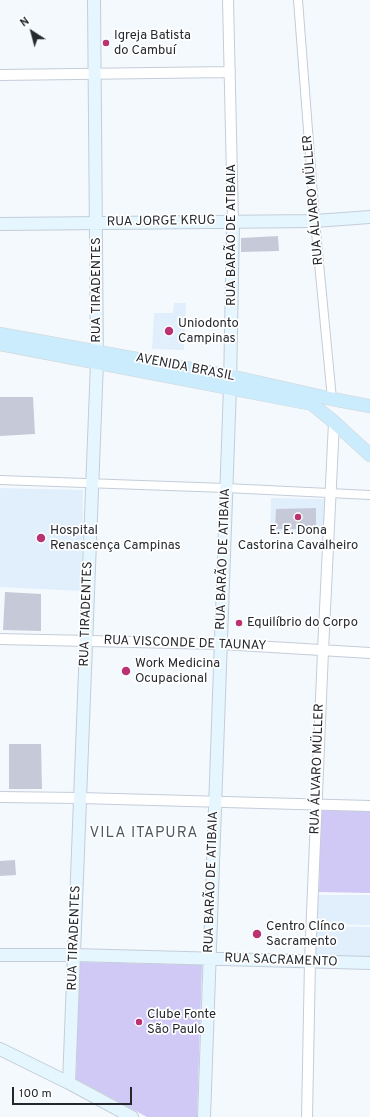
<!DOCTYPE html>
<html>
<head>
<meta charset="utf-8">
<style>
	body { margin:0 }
	#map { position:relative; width:370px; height:1117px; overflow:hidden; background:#f4f9fd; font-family:Overpass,sans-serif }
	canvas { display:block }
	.north { position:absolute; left:12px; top:12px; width:40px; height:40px; -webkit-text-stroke:3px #fff; paint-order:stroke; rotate:324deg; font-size:11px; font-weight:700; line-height:16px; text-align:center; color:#24282d }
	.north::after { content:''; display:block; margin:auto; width:14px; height:18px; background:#24282d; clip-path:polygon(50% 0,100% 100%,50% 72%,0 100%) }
	.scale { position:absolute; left:12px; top:1087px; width:120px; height:18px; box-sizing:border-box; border:2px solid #24282d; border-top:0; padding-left:5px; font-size:12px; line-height:14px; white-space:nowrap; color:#24282d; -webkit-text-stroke:3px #fff; paint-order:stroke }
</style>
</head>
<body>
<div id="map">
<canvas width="370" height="1117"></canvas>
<div class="north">N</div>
<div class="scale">100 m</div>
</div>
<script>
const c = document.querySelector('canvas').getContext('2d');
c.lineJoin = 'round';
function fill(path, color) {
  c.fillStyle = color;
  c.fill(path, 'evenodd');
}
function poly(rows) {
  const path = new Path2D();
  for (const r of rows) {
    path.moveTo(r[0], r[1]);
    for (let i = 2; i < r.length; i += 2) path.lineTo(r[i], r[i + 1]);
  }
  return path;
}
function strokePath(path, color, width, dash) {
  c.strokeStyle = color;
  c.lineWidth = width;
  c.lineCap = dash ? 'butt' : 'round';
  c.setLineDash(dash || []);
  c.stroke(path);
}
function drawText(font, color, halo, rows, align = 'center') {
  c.font = font + ' Overpass,sans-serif';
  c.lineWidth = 3.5;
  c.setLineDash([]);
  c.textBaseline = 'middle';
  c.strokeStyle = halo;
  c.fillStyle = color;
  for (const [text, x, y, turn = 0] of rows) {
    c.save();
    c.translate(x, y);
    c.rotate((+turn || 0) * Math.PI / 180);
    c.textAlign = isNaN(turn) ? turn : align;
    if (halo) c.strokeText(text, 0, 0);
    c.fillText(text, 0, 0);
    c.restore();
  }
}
const built = poly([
	[174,303,186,303,184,350,152,349,154,313,173,313],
	[0,488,83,490,82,591,0,587],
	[271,498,327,499,325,535,270,534],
	[318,895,370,895,370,925,318,924],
	[317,926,370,927,370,957,316,956]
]);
const green = poly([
	[321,810,370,811,370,893,319,892],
	[79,962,202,965,197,1117,147,1117,76,1079]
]);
const building = poly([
	[278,236,279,251,241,252,241,238],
	[0,397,33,397,35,434,0,436],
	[316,508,316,529,275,529,276,509],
	[5,592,41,594,41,631,3,630],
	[9,744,41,744,42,789,9,789],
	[15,860,16,875,0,876,0,861]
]);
const minor = poly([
	[298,0,315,221,332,399],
	[0,480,226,488,370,495]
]);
const tertiary = poly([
	[228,0,233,221],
	[0,75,230,72],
	[0,639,222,644,370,653],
	[0,797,80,798,370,806],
	[307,1117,310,961,323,651,334,422]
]);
const secondary = poly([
	[0,224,315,221,370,217],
	[0,955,74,955,370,963],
	[0,1049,69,1083,132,1117],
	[69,1083,97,362,94,0],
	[204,1117,230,387,233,221]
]);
const primary = poly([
	[0,334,230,376,332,399,370,406],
	[0,344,312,404,334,422,370,455]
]);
const markers = [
	[106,43,4,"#ba3272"],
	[169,331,5,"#ba3272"],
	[298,517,4,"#ba3272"],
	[41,538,5,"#ba3272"],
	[239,623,4,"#ba3272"],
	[126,671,5,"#ba3272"],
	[257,934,5,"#ba3272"],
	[139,1022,4,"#ba3272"]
];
const poiNames = [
	["Igreja Batista",114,36],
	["do Cambuí",114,51],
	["Uniodonto",178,324],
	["Campinas",178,339],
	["Hospital",50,531],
	["Renascença Campinas",50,546],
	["E. E. Dona",298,531,"center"],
	["Castorina Cavalheiro",298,546,"center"],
	["Equilíbrio do Corpo",247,623],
	["Work Medicina",135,664],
	["Ocupacional",135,679],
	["Centro Clínco",266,927],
	["Sacramento",266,942],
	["Clube Fonte",147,1015],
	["São Paulo",147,1030]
];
const streetNames = [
	["RUA ÁLVARO MÜLLER",314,200,-95],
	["RUA JORGE KRUG",161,222,-1],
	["RUA BARÃO DE ATIBAIA",232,235,-90],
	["RUA TIRADENTES",97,290,-90],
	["AVENIDA BRASIL",185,368,11],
	["RUA BARÃO DE ATIBAIA",224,559,-88],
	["RUA TIRADENTES",87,614,-88],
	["RUA VISCONDE DE TAUNAY",185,644,2],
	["RUA ÁLVARO MÜLLER",318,769,-88],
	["RUA BARÃO DE ATIBAIA",212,882,-88],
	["RUA TIRADENTES",75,938,-88],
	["RUA SACRAMENTO",281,961,2]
];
const quarterNames = [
	["VILA ITAPURA",144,834]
];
fill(built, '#e1eefc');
fill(green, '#d0c9f6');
fill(building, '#c6cad8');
strokePath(minor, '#c3cdd9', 10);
strokePath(tertiary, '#c3cdd9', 12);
strokePath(secondary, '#c3cdd9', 14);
strokePath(primary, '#d3d4d5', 14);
strokePath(minor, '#fff', 8);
strokePath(tertiary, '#fff', 10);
strokePath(secondary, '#e5f6fe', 12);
strokePath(primary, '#cbecfd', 13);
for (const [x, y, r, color] of markers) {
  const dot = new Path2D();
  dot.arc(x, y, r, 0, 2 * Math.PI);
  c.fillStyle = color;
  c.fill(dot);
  strokePath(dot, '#fff', 1.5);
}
drawText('13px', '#24282d', '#fff', poiNames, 'left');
drawText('13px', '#24282d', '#fff', streetNames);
c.letterSpacing = '1px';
drawText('15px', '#505962', '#fff', quarterNames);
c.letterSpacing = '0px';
</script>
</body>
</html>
